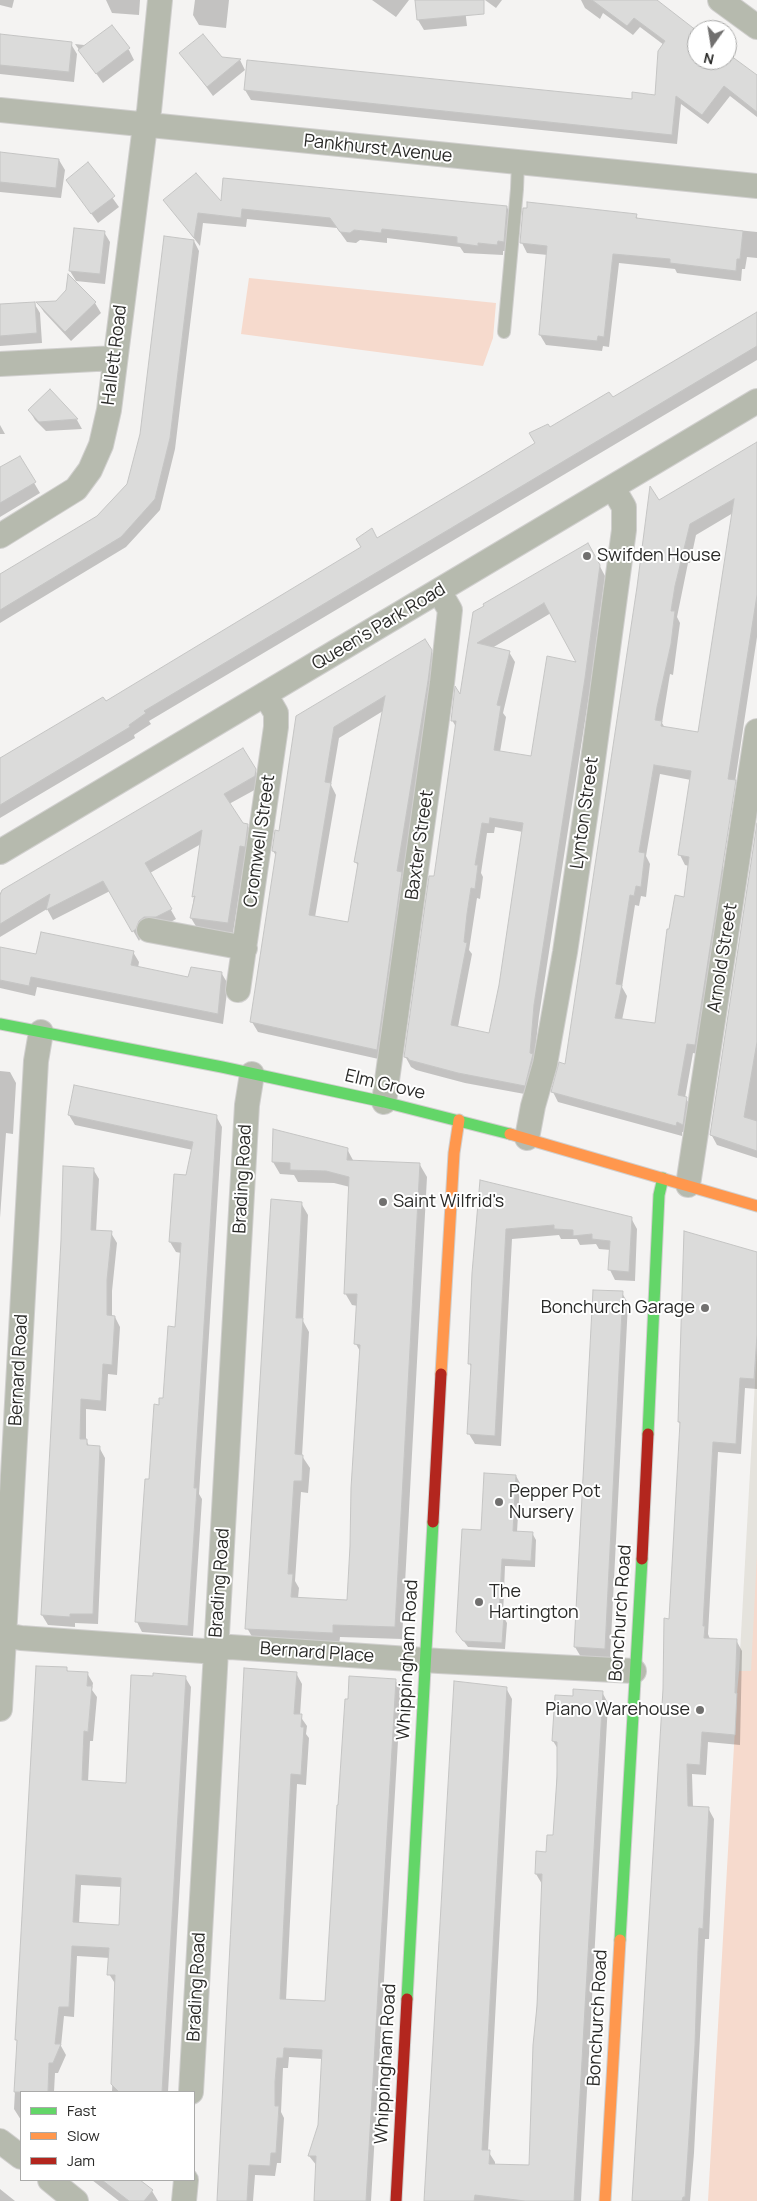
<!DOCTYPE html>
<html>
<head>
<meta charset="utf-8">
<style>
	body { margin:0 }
	#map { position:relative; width:757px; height:2201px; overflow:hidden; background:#f4f3f2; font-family:Manrope,sans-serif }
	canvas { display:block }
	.legend { position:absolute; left:20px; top:2091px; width:175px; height:90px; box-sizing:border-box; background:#fff; border:1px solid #aaaaa9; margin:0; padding:6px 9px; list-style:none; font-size:15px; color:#2a2a28 }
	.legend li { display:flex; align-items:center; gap:10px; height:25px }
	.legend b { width:25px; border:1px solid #aaaaa9 }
	.north { position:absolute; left:687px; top:20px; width:50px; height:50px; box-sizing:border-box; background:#fff; border:1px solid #aaaaa9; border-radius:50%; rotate:193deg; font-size:14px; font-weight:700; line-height:20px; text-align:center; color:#2a2a28 }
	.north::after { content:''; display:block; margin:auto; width:18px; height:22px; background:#71706f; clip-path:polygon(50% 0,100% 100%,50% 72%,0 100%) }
</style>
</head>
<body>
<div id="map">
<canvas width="757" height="2201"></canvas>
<ul class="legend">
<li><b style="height:6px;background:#63d668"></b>Fast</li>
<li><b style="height:6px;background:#ff974d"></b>Slow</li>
<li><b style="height:6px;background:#b3261e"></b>Jam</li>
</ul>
<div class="north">N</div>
</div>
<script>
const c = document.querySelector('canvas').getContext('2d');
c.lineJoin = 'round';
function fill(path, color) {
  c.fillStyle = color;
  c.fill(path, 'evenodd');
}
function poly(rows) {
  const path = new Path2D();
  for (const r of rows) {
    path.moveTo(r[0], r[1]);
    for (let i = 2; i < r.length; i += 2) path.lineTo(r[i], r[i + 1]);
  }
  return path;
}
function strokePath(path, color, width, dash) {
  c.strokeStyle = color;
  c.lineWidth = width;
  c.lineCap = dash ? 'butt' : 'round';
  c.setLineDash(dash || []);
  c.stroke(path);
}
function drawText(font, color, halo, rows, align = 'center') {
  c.font = font + ' Manrope,sans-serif';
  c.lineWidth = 4;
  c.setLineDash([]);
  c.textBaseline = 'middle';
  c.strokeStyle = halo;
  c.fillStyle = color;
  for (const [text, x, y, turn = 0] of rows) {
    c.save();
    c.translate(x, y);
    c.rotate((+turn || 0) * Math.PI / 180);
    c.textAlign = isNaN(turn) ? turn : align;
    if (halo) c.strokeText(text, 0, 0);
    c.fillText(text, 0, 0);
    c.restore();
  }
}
const built = poly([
	[757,1345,757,1672,739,1671]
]);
const green = poly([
	[249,278,496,303,493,338,483,366,241,334],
	[757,1554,757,2201,708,2201,737,1693,739,1671,751,1671]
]);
const shadow = poly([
	[0,0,14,0,12,8,0,5],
	[106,0,140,0,139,15,112,13],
	[195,0,229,0,226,28,199,25,193,15],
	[372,0,409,0,396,17],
	[416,0,464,0,467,26,424,30,418,20],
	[485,0,502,0,496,8],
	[581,0,655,0,697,32,697,60,727,60,727,54,757,77,757,117,730,96,708,124,681,104,677,144,251,100,245,90,248,61,633,101,657,97,664,45,640,27,633,35,603,13,600,19,585,8],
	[0,36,71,44,77,54,74,82,0,74],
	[75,44,129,50,134,60,103,83],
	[181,53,240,60,245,70,213,96],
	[0,155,59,160,65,170,61,198,0,192],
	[88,164,119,207,98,223,67,180],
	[164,200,222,204,507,207,512,218,509,251,503,251,503,255,464,253,460,247,387,238,387,243,360,240,356,243,347,242,337,228,247,219,246,227,203,223,200,246],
	[636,216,639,220,757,232,757,258,747,257,745,269,742,269,741,281,677,273,675,269,619,263,609,347,603,346,602,351,546,345,540,335,548,255,527,253,522,243],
	[104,232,110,242,105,284,76,281,70,271],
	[165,237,194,241,199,251,175,449,160,510,126,547,0,623,0,576,98,517,128,485,141,434],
	[56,302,95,303,101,313,71,341,44,312,38,303],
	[34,303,40,313,42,343,0,346,0,306],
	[757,313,757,360,149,721,151,724,134,735,135,738,0,818,0,759,105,703,537,443,549,429,612,399],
	[50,391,77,420,82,429,46,431,35,420,29,410],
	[0,425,5,434,0,434],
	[757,444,757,637,722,868,728,877,701,1055,693,1053,685,1098,693,1108,689,1134,682,1132,682,1136,558,1102,553,1092,566,1066,659,502],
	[733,513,699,733,665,728,662,723,670,674,673,675,680,623,677,617,688,563,690,563,696,535],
	[660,774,691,780,680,855,685,865,689,866,685,898,670,930,656,1024,622,1020,627,996,622,987,635,905,639,906,641,896,646,897,650,864,646,856],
	[19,457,40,493,0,517,0,469],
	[594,555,605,576,590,689,539,1016,530,1095,465,1083,416,1070,411,1067,405,1056,435,878,456,727,452,720,461,697,474,613],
	[551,613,578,663,532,758,500,752,506,717,503,713,515,662,509,652,492,648],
	[495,827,523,832,500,985,490,1034,458,1027,472,954,469,950,477,898,480,899,483,877,481,873,487,833,494,833],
	[431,651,437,661,383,1060,258,1032,252,1022,277,857,273,851,280,832,297,717],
	[383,711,356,862,358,867,349,923,315,917,336,795,331,785,339,738],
	[243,749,261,781,260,787,229,804,242,824,247,825,253,835,250,856,245,856,233,933,197,928,191,918,201,844,150,873,176,919,162,927,144,931,139,941,110,891,53,920,47,909,0,937,0,893],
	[757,837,757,1158,717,1145,711,1134],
	[0,948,37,955,133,952,139,962,138,968,189,979,222,974,228,984,223,1024,37,987,35,996,0,988],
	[0,1071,10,1072,16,1083,13,1134,6,1133,0,1218],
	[75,1087,216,1116,222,1127,199,1494,202,1499,193,1636,142,1632,137,1622,146,1480,150,1480,160,1406,164,1399,176,1328,181,1253,176,1252,170,1242,193,1150,75,1125,69,1115],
	[347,1149,354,1162,420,1165,427,1177,402,1639,340,1637,339,1645,254,1640,247,1628,301,1203,308,1215,303,1321,309,1332,302,1456,310,1468,308,1493,301,1492,295,1581,299,1588,298,1598,348,1601,361,1353,356,1344,358,1306,352,1305,345,1293,350,1187,334,1183,298,1182,294,1175,280,1174,273,1162],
	[93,1169,99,1179,96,1232,111,1233,117,1243,112,1291,112,1317,115,1317,120,1327,117,1375,108,1374,106,1411,86,1409,86,1440,89,1446,99,1447,105,1458,98,1624,75,1623,75,1627,48,1625,42,1615],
	[481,1182,631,1218,637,1229,635,1281,615,1280,610,1270,611,1250,599,1249,596,1244,580,1245,577,1239,561,1239,559,1235,512,1239,501,1446,475,1444,469,1434,472,1368,469,1363],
	[757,1253,757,1389,745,1388,741,1454,718,1452,708,1634,710,1639,736,1640,742,1651,740,1745,708,1742,706,1775,692,1774,693,1807,708,1808,714,1819,709,1939,705,1939,694,2153,690,2201,634,2201,670,1620,681,1426,679,1422],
	[622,1293,628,1303,610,1659,581,1657,575,1647],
	[516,1476,520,1483,517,1532,532,1533,536,1540,535,1567,505,1566,503,1616,507,1623,505,1649,468,1647,457,1632,482,1531],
	[38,1667,66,1668,68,1672,87,1673,93,1683,92,1690,97,1697,93,1741,90,1741,88,1782,127,1784,185,1677,191,1687,168,2092,112,2092,116,1985,109,1974,110,1958,77,1956,74,2017,64,2016,61,2046,66,2055,58,2073,55,2073,54,2092,21,2092,21,2120,14,2109],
	[81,1885,122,1887,120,1926,79,1924],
	[296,1673,302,1684,300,1716,307,1726,306,1734,309,1738,306,1785,297,1784,286,2000,326,2002,395,1680,401,1690,371,2201,315,2201,317,2166,309,2156,320,2126,323,2059,289,2057,288,2068,283,2068,281,2112,284,2118,281,2163,277,2163,275,2176,255,2175,253,2201,218,2201],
	[506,1688,512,1699,488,2151,495,2162,495,2165,530,2166,542,1884,536,1874,554,1836,558,1749,553,1741,574,1697,602,1692,608,1703,581,2201,426,2201],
	[92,2180,142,2180,140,2181,152,2191,158,2201,119,2201],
	[0,2189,15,2201,0,2201]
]);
const building = poly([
	[415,0,484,0,484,14,417,20,415,0],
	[592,0,657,0,697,31,697,60,727,60,727,53,757,75,757,112,724,86,702,115,676,96,672,135,244,90,247,60,632,99,632,92,655,95,658,51,665,41,634,18,627,26,592,0],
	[112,25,130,48,96,74,78,50,112,25],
	[0,34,72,42,69,72,0,65,0,34],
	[203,34,222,57,241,59,207,87,179,53,203,34],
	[0,152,59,159,56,188,0,182,0,152],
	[88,162,115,196,91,214,66,180,88,162],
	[196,173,221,201,223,178,507,206,504,242,498,241,497,245,478,243,478,246,457,243,457,237,382,229,381,233,354,230,350,233,340,232,330,218,242,209,241,218,198,213,194,238,163,200,196,173],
	[527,202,637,214,636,218,743,231,740,259,737,259,736,271,670,263,670,259,613,254,604,337,598,336,597,341,539,335,547,246,520,243,523,208,527,208,527,202],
	[74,228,105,231,100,274,69,271,74,228],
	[164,236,194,240,170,438,155,499,121,537,0,610,0,574,97,516,127,484,140,434,164,236],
	[68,274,96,302,65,332,36,302,56,301,66,290,68,274],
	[35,302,37,333,0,336,0,304,35,302],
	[757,312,757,346,144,711,146,713,129,725,130,727,0,805,0,758,103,697,106,701,361,547,356,539,372,528,377,538,486,473,535,443,529,433,548,424,550,427,609,392,613,397,757,312],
	[50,389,78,419,39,422,28,410,50,389],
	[757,442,757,595,728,779,736,780,695,1045,687,1044,678,1095,687,1097,683,1125,677,1122,676,1126,551,1092,559,1062,565,1064,637,587,650,486,659,500,757,442],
	[734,499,698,732,661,726,662,721,655,720,657,707,671,644,675,611,671,611,675,586,690,524,734,499],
	[654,765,691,771,678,855,689,857,684,897,675,895,669,929,667,929,655,1023,615,1018,622,985,616,984,630,895,634,896,636,886,641,887,645,853,639,852,654,765],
	[20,456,36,482,0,503,0,467,20,456],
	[588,543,600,565,585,678,534,1005,530,1053,533,1054,525,1086,458,1073,409,1060,408,1058,404,1057,429,876,434,876,456,721,451,721,455,686,460,694,473,612,484,606,483,604,588,543],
	[544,603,576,662,547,656,531,756,494,750,501,706,497,705,510,651,477,643,544,603],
	[490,818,523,823,499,985,489,1033,451,1025,467,943,464,942,467,914,471,888,475,889,478,865,475,865,482,823,489,824,490,818],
	[425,639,432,650,428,681,397,871,402,872,377,1050,250,1022,276,852,272,851,275,830,279,831,296,716,425,639],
	[385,696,354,862,358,863,348,922,309,915,331,783,325,782,334,727,385,696],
	[243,748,256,769,255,776,224,794,243,823,248,824,245,847,240,846,228,923,190,918,195,896,192,897,202,830,145,863,172,909,156,917,144,917,139,921,136,929,132,932,103,881,46,910,50,894,0,924,0,895,2,890,243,748],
	[757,823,757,1042,744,1117,757,1121,757,1151,710,1135,757,823],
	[41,932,134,951,131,965,188,977,191,967,222,972,218,1014,31,977,29,986,0,980,0,947,36,954,41,932],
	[74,1085,217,1115,194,1488,197,1488,188,1626,135,1622,145,1479,149,1479,154,1404,159,1405,159,1398,163,1398,168,1326,175,1327,181,1243,169,1242,174,1174,186,1175,193,1142,68,1115,74,1085],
	[273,1129,348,1148,347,1160,420,1163,395,1627,333,1625,333,1633,245,1629,271,1199,302,1202,296,1318,303,1318,295,1454,303,1455,302,1481,294,1481,288,1574,293,1574,291,1597,347,1600,350,1546,351,1488,360,1345,354,1344,357,1294,344,1294,349,1177,326,1171,290,1170,290,1163,272,1162,273,1129],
	[63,1166,94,1168,91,1230,112,1231,107,1280,107,1315,115,1316,112,1365,103,1364,101,1401,81,1399,80,1439,87,1439,87,1445,100,1446,93,1614,70,1614,70,1617,41,1615,61,1240,63,1166],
	[480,1180,632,1217,629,1272,608,1270,610,1241,592,1239,592,1234,573,1236,573,1230,554,1229,554,1225,506,1229,495,1436,467,1434,471,1364,468,1364,472,1273,480,1180],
	[684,1231,757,1252,757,1335,754,1379,740,1378,736,1444,713,1442,703,1626,705,1626,704,1638,737,1639,735,1693,737,1693,735,1735,702,1732,700,1765,687,1764,688,1806,709,1807,703,1929,699,1928,698,1951,695,2045,685,2197,683,2197,682,2201,632,2201,663,1689,664,1618,669,1619,680,1422,678,1422,684,1231],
	[593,1290,623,1291,605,1649,574,1647,593,1290],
	[484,1473,516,1475,513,1531,533,1532,531,1561,502,1559,499,1615,504,1615,502,1643,463,1641,456,1632,462,1529,481,1530,484,1473],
	[36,1666,67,1667,67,1671,88,1672,87,1686,92,1686,88,1732,84,1731,82,1780,126,1783,131,1675,153,1676,153,1673,186,1676,162,2092,119,2092,111,2084,115,1975,107,1975,109,1948,72,1946,69,2007,59,2007,55,2044,61,2044,53,2063,49,2063,48,2092,14,2092,17,2040,15,2040,36,1666],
	[76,1875,121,1878,119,1925,73,1922,76,1875],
	[244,1668,297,1672,294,1714,302,1714,301,1727,304,1727,301,1775,291,1774,280,1999,325,2001,337,1805,338,1805,345,1699,348,1699,349,1676,396,1679,366,2201,314,2201,316,2156,308,2156,318,2125,322,2050,284,2048,283,2058,277,2058,275,2082,275,2106,279,2106,276,2153,271,2153,270,2166,249,2165,247,2201,217,2201,244,1668],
	[454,1681,507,1687,482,2150,490,2150,489,2164,529,2165,533,2045,537,2006,542,1874,535,1874,536,1851,546,1852,547,1835,553,1835,557,1777,557,1742,552,1741,555,1695,573,1696,573,1689,603,1691,574,2201,525,2201,475,2195,474,2201,424,2201,454,1681],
	[102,2180,140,2180,153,2190,144,2201,129,2201,102,2180]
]);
const lane = poly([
	[504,332,517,189,518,162]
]);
const street = poly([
	[720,0,757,27],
	[0,110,757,186],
	[0,364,115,358],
	[0,536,76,489,90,470,101,445,109,410,145,126,149,111,160,0],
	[0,852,757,401],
	[149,930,245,948],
	[238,990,276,727,276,713,265,694],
	[384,1102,442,683,450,610,439,591],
	[527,1138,533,1106,545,1064,565,952,588,797,624,530,624,507,613,488],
	[688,1185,757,731],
	[0,1634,21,1638,203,1651,230,1647,439,1661,634,1671],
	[0,1709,36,1061,41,1032],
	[191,2092,247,1105,252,1074],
	[0,2141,21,2157],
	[50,2180,76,2201],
	[184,2201,186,2180]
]);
const fast = poly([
	[0,1024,222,1067,384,1102,510,1134],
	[648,1434,659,1195,663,1178],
	[620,1940,642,1559],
	[407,1999,433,1522]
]);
const slow = poly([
	[510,1134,757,1206],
	[441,1374,454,1153,459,1120],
	[605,2201,620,1940]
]);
const jam = poly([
	[433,1522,441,1374],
	[642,1559,648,1434],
	[396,2201,407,1999]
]);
const markers = [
	[587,556,5,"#71706f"],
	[383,1202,5,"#71706f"],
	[705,1308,5,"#71706f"],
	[499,1502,5,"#71706f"],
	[479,1602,5,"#71706f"],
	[700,1710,5,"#71706f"]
];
const streetNames = [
	["Pankhurst Avenue",378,149,6],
	["Hallett Road",115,355,-83],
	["Queen's Park Road",379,627,-31],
	["Lynton Street",585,813,-82],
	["Cromwell Street",260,841,-82],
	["Baxter Street",420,845,-82],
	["Arnold Street",723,958,-81],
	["Elm Grove",385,1085,13],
	["Brading Road",243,1179,-87],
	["Bernard Road",19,1370,-87],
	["Brading Road",220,1583,-86],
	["Bonchurch Road",621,1613,-86],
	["Bernard Place",317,1653,4],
	["Whippingham Road",408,1660,-87],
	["Brading Road",197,1987,-87],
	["Bonchurch Road",598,2018,-87],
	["Whippingham Road",386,2064,-87]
];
const poiNames = [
	["Swifden House",597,556],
	["Saint Wilfrid's",393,1202],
	["Bonchurch Garage",695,1308,"right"],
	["Pepper Pot",509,1492],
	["Nursery",509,1513],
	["The",489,1592],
	["Hartington",489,1613],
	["Piano Warehouse",690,1710,"right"]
];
fill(built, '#e5e3dd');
fill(green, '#f6dacd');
fill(shadow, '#0003');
fill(building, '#dbdbda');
strokePath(building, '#c5c5c4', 1);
strokePath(lane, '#d0cfce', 14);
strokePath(street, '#d0cfce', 26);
strokePath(fast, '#d0cfce', 13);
strokePath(slow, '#d0cfce', 13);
strokePath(jam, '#d0cfce', 13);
strokePath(lane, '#b6baae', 12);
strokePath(street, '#b6baae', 24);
strokePath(fast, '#63d668', 11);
strokePath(slow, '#ff974d', 11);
strokePath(jam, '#b3261e', 11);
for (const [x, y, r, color] of markers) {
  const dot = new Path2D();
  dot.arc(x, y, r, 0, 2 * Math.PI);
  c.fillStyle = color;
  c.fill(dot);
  strokePath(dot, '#fff', 2);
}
drawText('18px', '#2a2a28', '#fff', streetNames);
drawText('18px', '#2a2a28', '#fff', poiNames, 'left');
</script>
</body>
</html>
